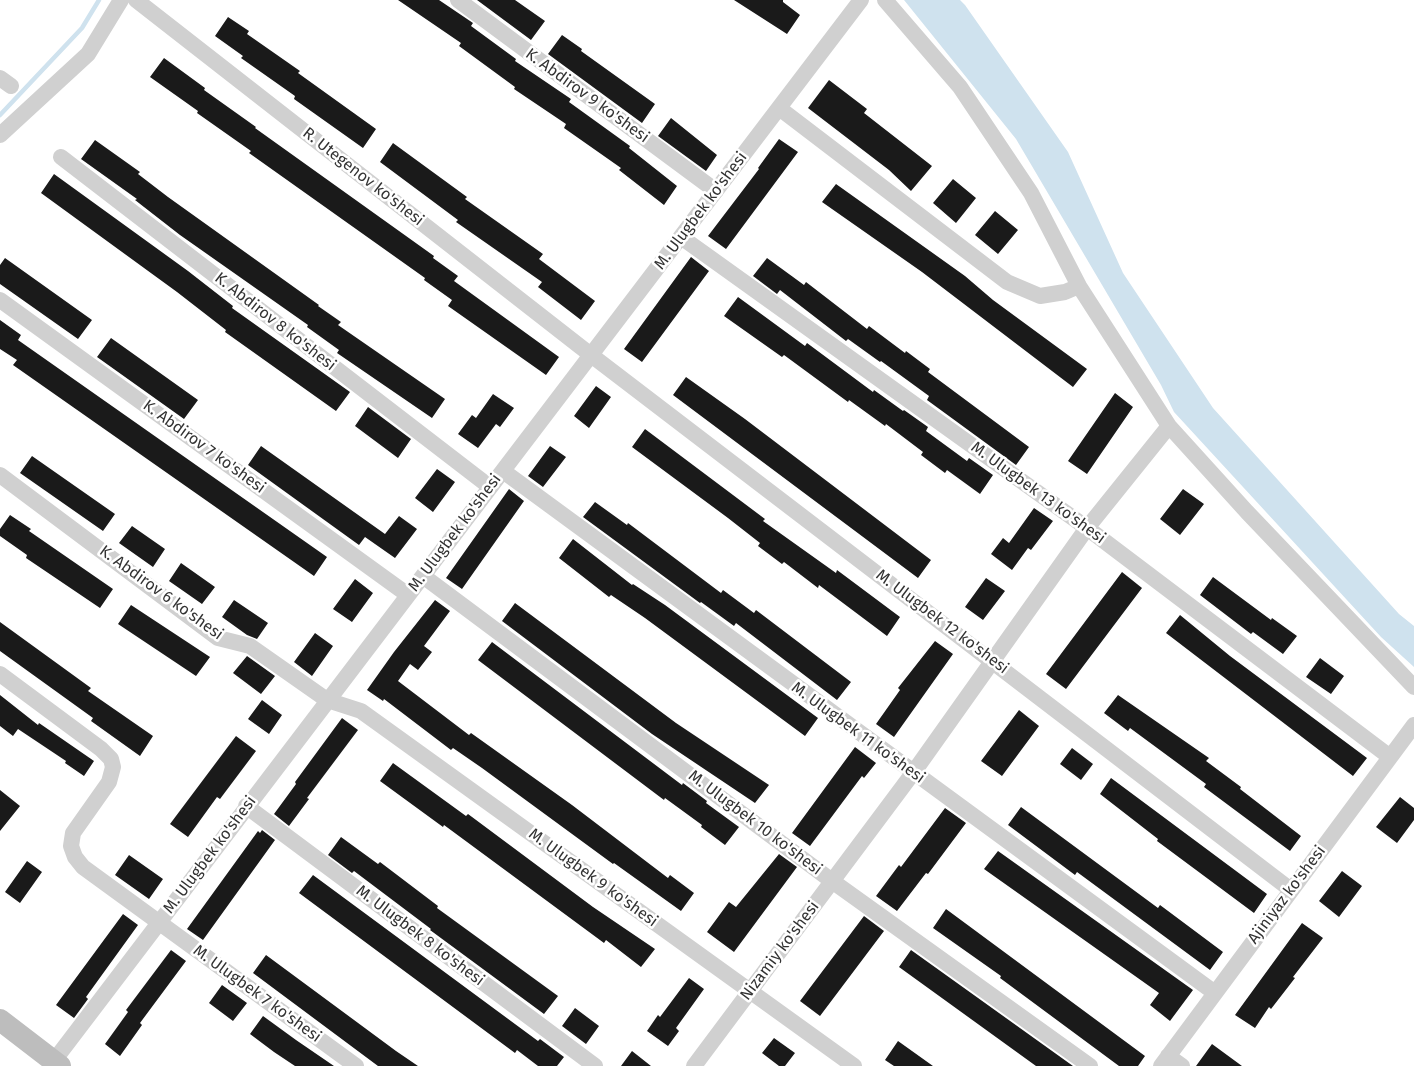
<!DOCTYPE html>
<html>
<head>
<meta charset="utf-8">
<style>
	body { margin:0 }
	canvas { display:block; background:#fff }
</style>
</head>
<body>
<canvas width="1414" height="1066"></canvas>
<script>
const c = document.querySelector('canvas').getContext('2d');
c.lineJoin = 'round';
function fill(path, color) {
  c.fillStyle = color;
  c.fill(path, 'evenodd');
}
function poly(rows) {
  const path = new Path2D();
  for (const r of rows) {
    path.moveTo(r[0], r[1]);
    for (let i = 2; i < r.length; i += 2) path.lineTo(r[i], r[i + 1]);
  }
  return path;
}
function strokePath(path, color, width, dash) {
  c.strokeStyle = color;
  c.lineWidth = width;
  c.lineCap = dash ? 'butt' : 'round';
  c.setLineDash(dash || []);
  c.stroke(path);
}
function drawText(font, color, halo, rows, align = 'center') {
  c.font = font + ' "Fira Sans",sans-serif';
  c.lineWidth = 5;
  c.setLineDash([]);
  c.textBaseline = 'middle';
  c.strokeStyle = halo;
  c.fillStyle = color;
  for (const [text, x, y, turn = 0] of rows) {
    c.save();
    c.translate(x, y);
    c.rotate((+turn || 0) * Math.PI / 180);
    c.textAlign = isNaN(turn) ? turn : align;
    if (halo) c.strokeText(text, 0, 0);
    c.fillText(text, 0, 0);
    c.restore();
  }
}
const water = poly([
	[904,0,960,0,965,5,1068,152,1123,273,1213,408,1399,614,1414,626,1414,667,1381,637,1174,412,1161,385,1016,139]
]);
const stream = poly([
	[0,115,82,28,99,0]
]);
const building = poly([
	[398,0,439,0,473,23,471,26,516,59,515,61,571,99,569,102,630,146,629,148,677,186,664,205,619,170,621,168,564,128,566,124,514,89,515,87,459,46,461,43],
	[477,0,515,0,545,21,531,40],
	[734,0,783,0,783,2,800,15,787,34],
	[228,17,249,31,247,34,300,71,298,73,376,129,363,148,294,99,295,96,241,58,243,56,215,36],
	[562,35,582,49,581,51,655,104,642,123,548,54],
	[164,58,205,88,204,90,256,127,255,128,434,256,433,258,458,276,454,281,559,357,546,375,448,306,452,300,424,280,425,278,249,153,251,151,197,113,198,111,150,77],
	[829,80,867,109,864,113,932,166,911,191,889,170,808,108],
	[671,118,717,155,706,171,658,136],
	[779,139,798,152,726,249,708,236,759,169,758,168],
	[95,140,140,172,138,174,168,197,319,305,318,306,341,322,338,325,445,399,432,418,337,353,339,350,307,327,308,325,180,235,135,200,137,199,81,159],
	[393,143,467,197,465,199,543,254,539,259,595,301,581,320,538,287,542,282,456,222,458,220,380,162],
	[54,174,188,271,233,306,232,308,350,392,336,411,225,332,226,330,177,292,41,193],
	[953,179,976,198,956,223,933,203],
	[836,184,965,276,993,300,1087,369,1073,387,922,272,822,202],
	[995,211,1018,230,998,254,975,235],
	[691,257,709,271,642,362,624,349],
	[5,258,92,320,78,339,0,284,0,265],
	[767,258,804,285,806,282,867,329,869,326,905,353,906,351,930,369,928,372,1029,447,1016,465,927,400,929,396,881,361,880,362,848,339,846,341,780,290,777,294,753,276],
	[738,297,805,346,807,343,873,392,874,390,903,411,904,410,928,427,926,431,967,461,969,458,993,475,980,494,947,470,945,473,921,455,923,452,886,424,885,426,849,400,848,402,784,355,782,357,724,316],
	[0,320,21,335,18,340,327,557,314,576,13,365,17,360,0,349],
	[111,338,198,400,184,419,97,357],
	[686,377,745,419,931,560,918,578,673,395],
	[596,386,611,397,589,428,574,416],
	[1115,393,1133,407,1087,474,1068,461],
	[493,394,514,408,500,427,496,424,478,448,458,434,472,415,476,418],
	[368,407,411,439,398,458,355,426],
	[645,429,765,519,763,521,836,573,837,570,900,617,887,636,819,585,818,588,784,562,782,564,758,546,760,543,728,518,632,447],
	[261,446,385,534,399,516,417,529,395,558,365,537,359,545,248,465],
	[550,446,566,457,543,487,528,476],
	[32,456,115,514,103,531,20,473],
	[437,469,455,482,433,512,415,498],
	[509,489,524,501,462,589,446,578],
	[1183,489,1204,504,1180,535,1160,519],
	[595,502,627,525,628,523,721,593,723,590,754,613,756,610,851,682,837,700,736,623,734,626,701,602,700,603,583,517],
	[1034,508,1053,521,1031,550,1028,548,1012,570,991,554,1003,538,1009,543],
	[10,515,31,529,29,531,113,589,100,608,26,558,27,555,0,536,0,529],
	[132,526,165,549,153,567,119,543],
	[573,539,632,585,633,584,665,605,818,718,805,736,645,618,611,595,609,597,559,558],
	[181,563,215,587,202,604,169,581],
	[1122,572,1142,588,1066,689,1046,674],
	[1213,577,1271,620,1272,618,1297,636,1283,654,1253,632,1251,634,1200,595],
	[986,578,1005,591,983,620,965,607],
	[355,579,373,593,352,622,333,609],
	[234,600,268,623,257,639,247,635,222,617],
	[435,600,450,611,424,646,432,652,418,670,410,664,398,681,469,735,471,733,572,805,668,878,670,875,694,893,681,911,614,863,613,864,482,768,453,748,451,750,384,699,383,701,367,690,394,652],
	[515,603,676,723,769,785,755,803,652,734,502,621],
	[131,605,210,657,196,676,118,624],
	[1180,615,1230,656,1367,758,1353,776,1166,633],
	[0,622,91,688,88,691,153,736,140,756,91,721,93,718,0,651],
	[315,633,333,646,312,676,294,662],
	[935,641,953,654,894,737,876,724,900,690,898,688],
	[492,642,682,785,683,783,707,801,706,803,739,827,725,845,701,827,702,825,665,798,664,800,478,660],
	[247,656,275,676,261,694,233,673],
	[1320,658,1344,676,1331,694,1306,677],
	[0,695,38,725,39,723,94,761,84,776,65,763,66,761,18,729,13,736,0,726],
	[1118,695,1209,758,1206,761,1241,787,1240,789,1301,836,1290,851,1204,787,1206,784,1130,728,1128,731,1104,713],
	[262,700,282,715,269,734,248,719],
	[1019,710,1039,726,1002,776,981,761],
	[342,718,358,730,307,798,309,799,289,826,274,814,296,784,295,782],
	[236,736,256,751,220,799,217,797,188,837,170,824],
	[855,747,876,763,864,778,862,776,810,846,792,833],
	[1072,748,1093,764,1081,780,1060,764],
	[393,763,466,816,468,814,593,907,655,949,641,967,606,940,604,943,444,825,443,827,380,781],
	[1111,778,1267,894,1254,913,1157,841,1158,839,1100,794],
	[0,790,20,806,0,831],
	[1400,797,1414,808,1414,820,1397,843,1376,827],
	[1021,807,1158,908,1160,905,1223,952,1210,970,1077,872,1075,875,1008,825],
	[945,808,966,823,928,874,926,873,897,911,876,896,899,865,901,867],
	[262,830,275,840,203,940,187,929,258,831,260,833],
	[341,837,378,864,380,862,438,906,437,908,558,996,544,1014,430,930,431,929,354,871,352,873,328,855],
	[998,851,1193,990,1170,1021,1150,1005,1159,993,984,869],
	[779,854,797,867,734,952,707,932,729,902,736,907],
	[129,855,163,879,149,899,115,875],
	[27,861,42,872,20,903,5,892],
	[1342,871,1362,886,1339,917,1319,901],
	[313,875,538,1041,540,1039,564,1057,557,1066,538,1066,517,1050,515,1053,299,893],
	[946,909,1145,1056,1138,1066,1119,1066,1000,978,1001,976,933,928],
	[123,914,138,925,86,997,88,999,74,1018,56,1005],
	[864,916,884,931,820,1016,800,1001],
	[1302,923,1323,938,1293,977,1295,978,1271,1009,1269,1007,1255,1028,1235,1015],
	[171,950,186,961,140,1023,142,1025,120,1056,105,1044,128,1012,126,1010],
	[911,950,1073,1066,1036,1066,899,967],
	[266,955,396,1051,418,1066,378,1066,253,973],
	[689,978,704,989,676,1028,679,1031,668,1046,647,1031,658,1015,660,1017],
	[222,985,247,1003,233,1021,209,1003],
	[575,1008,599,1026,586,1044,562,1026],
	[263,1016,296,1040,334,1066,295,1066,274,1052,250,1034],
	[774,1038,795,1053,785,1066,779,1066,762,1053],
	[898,1041,933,1066,894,1066,885,1060],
	[1212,1044,1242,1066,1196,1066],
	[632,1051,651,1066,621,1066]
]);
const street = poly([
	[136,0,591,355,1291,890],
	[458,0,716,191],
	[885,0,960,87,1031,193,1079,286,1169,426,1247,512,1414,687],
	[0,78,11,86],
	[779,108,1007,282,1040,296,1065,292,1079,286],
	[0,135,88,54,121,0],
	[61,157,490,487],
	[681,237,1087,528,1390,757],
	[0,300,408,595],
	[503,471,1215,993],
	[0,475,218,638,250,646,327,700,361,711,854,1066],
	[423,576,832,881,1090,1066],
	[0,674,101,749,111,759,113,767,109,782,73,833,71,846,75,857,83,867,356,1066],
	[246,806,595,1066],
	[1168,1056,1182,1066],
	[50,1066,861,0],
	[694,1066,913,773,1087,528,1169,426],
	[1161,1066,1414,725]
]);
const secondary = poly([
	[0,1020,60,1066]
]);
const streetNames = [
	["K. Abdirov 9 ko'shesi",587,96,36],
	["R. Utegenov ko'shesi",363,177,38],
	["M. Ulugbek ko'shesi",701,211,-53],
	["K. Abdirov 8 ko'shesi",275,322,38],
	["K. Abdirov 7 ko'shesi",204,447,36],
	["M. Ulugbek 13 ko'shesi",1038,493,36],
	["M. Ulugbek ko'shesi",455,533,-53],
	["K. Abdirov 6 ko'shesi",161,593,36],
	["M. Ulugbek 12 ko'shesi",942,622,37],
	["M. Ulugbek 11 ko'shesi",858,733,36],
	["M. Ulugbek 10 ko'shesi",755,823,37],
	["M. Ulugbek ko'shesi",210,855,-53],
	["M. Ulugbek 9 ko'shesi",593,878,36],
	["Ajiniyaz ko'shesi",1287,895,-53],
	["M. Ulugbek 8 ko'shesi",420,936,37],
	["Nizamiy ko'shesi",780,951,-53],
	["M. Ulugbek 7 ko'shesi",257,994,36]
];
fill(water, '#cfe2ee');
strokePath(stream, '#cfe2ee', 4.5);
fill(building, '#1a1a1a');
strokePath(street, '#d0d0d0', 16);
strokePath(secondary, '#bdbdbd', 22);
drawText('16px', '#333', '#fff', streetNames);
</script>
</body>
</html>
